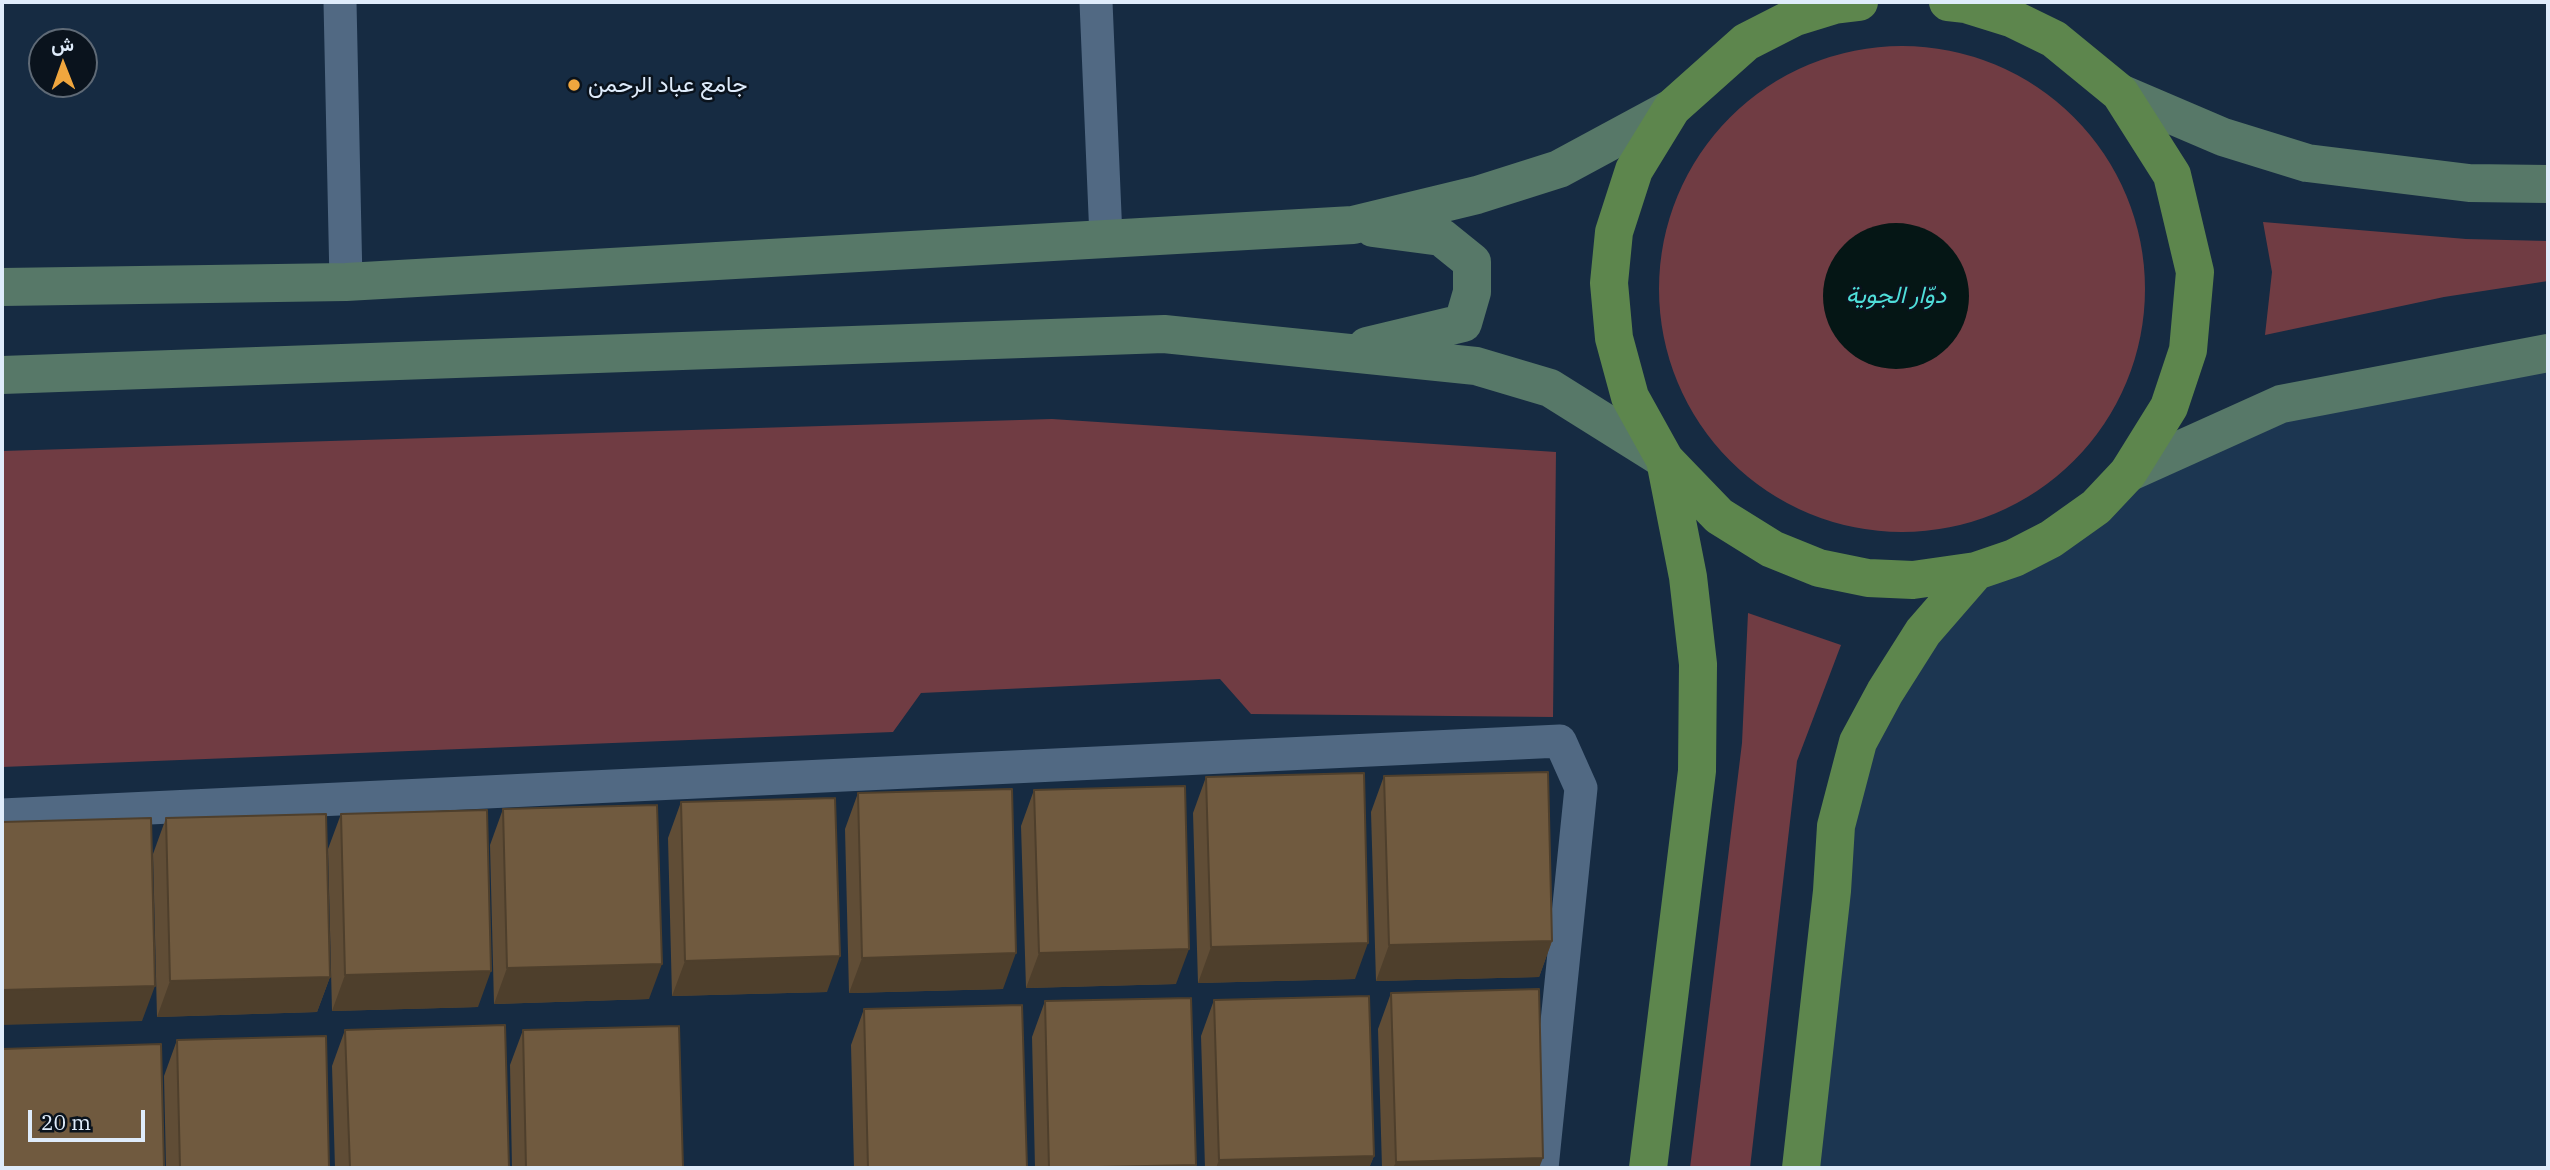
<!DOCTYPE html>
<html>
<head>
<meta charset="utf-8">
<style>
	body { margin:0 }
	#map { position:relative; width:2550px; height:1170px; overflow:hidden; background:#162b42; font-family:"IBM Plex Serif",Vazirmatn,serif }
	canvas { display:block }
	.frame { position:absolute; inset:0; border:4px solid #dfecfb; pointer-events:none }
	.north { position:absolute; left:28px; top:28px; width:70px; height:70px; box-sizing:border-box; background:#0a131d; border:2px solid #5f6a76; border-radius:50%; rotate:359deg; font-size:19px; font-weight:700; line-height:28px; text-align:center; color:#dfecfb }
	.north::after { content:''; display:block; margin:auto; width:24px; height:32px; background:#f0a63e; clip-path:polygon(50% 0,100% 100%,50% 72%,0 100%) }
	.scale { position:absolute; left:28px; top:1110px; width:117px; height:32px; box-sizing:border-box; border:4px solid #dfecfb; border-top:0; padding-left:9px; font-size:21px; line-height:24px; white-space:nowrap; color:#dfecfb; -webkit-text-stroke:5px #0a131d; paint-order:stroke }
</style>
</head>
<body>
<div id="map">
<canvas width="2550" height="1170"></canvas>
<div class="frame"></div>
<div class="north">ش</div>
<div class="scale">20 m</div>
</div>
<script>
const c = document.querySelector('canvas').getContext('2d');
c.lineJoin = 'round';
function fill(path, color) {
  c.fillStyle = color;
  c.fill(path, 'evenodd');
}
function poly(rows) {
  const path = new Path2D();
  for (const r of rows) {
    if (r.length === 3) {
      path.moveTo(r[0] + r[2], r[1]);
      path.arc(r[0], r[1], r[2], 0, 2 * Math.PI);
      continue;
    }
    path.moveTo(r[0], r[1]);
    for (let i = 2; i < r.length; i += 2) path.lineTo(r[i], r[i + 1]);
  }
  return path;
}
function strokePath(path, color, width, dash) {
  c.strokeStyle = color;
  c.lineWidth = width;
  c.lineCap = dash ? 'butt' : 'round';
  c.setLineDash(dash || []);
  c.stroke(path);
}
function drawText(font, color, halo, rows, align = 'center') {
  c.font = font + ' "IBM Plex Serif",Vazirmatn,serif';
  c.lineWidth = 5;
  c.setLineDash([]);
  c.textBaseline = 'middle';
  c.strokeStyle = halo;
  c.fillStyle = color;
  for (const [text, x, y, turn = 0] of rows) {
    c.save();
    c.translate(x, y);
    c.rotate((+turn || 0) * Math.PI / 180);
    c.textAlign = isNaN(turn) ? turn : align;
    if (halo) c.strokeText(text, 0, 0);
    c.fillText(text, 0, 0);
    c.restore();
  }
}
const built = poly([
	[2548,353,2548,1168,1801,1168,1858,742,1976,571,2281,404]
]);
const green = poly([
	[1902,289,243],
	[2263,222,2466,239,2548,241,2548,281,2444,297,2265,335,2272,272],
	[1052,419,1556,452,1553,717,1251,714,1220,679,921,693,893,732,2,767,2,451],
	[1748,613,1841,645,1797,761,1750,1168,1690,1168,1742,743]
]);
const water = poly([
	[1896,296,73]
]);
const street = poly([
	[340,2,346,282],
	[1096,2,1106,238],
	[2,815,1560,741,1581,788,1542,1168]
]);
const secondary = poly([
	[2120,93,2223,137,2307,163,2469,183,2548,184],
	[2,287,346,282,1353,225,1477,195,1559,169,1672,108],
	[1367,346,1463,323,1472,292,1472,262,1441,237,1373,228],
	[2,375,1164,334,1476,366,1550,388,1665,460],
	[2128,473,2281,404,2548,353]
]);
const primary = poly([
	[1859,2,1834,5,1795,17,1746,42,1672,108,1634,170,1614,232,1609,283,1614,338,1630,397,1665,460,1719,516,1772,549,1819,568,1868,578,1913,580,1976,571,2014,558,2051,539,2096,507,2128,473,2169,407,2188,350,2195,272,2172,175,2120,93,2054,39,2011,18,1966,4,1948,2],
	[1648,1168,1697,771,1698,664,1688,577,1665,460],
	[1801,1168,1832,891,1836,826,1858,742,1885,692,1923,632,1976,571]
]);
const wall = poly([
	[1384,776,1552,941,1539,977,1376,981,1371,812],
	[1206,777,1355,979,1198,983,1193,813],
	[1034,790,1176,984,1026,988,1021,826],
	[858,793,1003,989,849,993,845,829],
	[681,802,827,992,672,996,668,838],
	[503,809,649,999,494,1004,490,845],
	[341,814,478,1007,332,1011,328,849],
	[166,818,330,977,317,1012,157,1017,153,854],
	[1391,993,1539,1168,1382,1168,1378,1029],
	[1214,1000,1374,1156,1369,1168,1205,1168,1201,1036],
	[1045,1001,1194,1168,1035,1168,1032,1037],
	[864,1009,1027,1168,854,1168,851,1045],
	[345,1030,509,1168,335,1168,332,1066],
	[523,1030,683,1168,512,1168,510,1065],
	[177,1040,329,1168,166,1168,164,1076]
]);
const shadedWall = poly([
	[1552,941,1539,977,1376,981,1389,945],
	[1368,943,1355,979,1198,983,1211,947],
	[1189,949,1176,984,1026,988,1039,953],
	[1016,953,1003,989,849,993,862,958],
	[840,956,827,992,672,996,685,961],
	[662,964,649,999,494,1004,507,968],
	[491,971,478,1007,332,1011,345,975],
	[330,977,317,1012,157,1017,170,981],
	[155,986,142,1021,2,1025,2,990],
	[1374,1156,1369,1168,1216,1168,1219,1160],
	[1543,1158,1539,1168,1393,1168,1396,1162],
	[1196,1165,1194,1168,1074,1168]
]);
const building = poly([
	[1548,772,1552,941,1389,945,1384,776,1548,772],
	[1364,773,1368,943,1211,947,1206,777,1364,773],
	[1185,786,1189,949,1039,953,1034,790,1185,786],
	[1012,789,1016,953,862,958,858,793,1012,789],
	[835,798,840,956,685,961,681,802,835,798],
	[657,805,662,964,507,968,503,809,657,805],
	[487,810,491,971,345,975,341,814,487,810],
	[326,814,330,977,170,981,166,818,326,814],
	[151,818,155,986,2,990,2,822,151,818],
	[1539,989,1543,1158,1396,1162,1391,993,1539,989],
	[1369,996,1374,1156,1219,1160,1214,1000,1369,996],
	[1191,998,1196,1165,1049,1168,1045,1001,1191,998],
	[1022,1005,1027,1168,868,1168,864,1009,1022,1005],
	[505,1025,509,1168,350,1168,345,1030,505,1025],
	[679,1026,683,1168,526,1168,523,1030,679,1026],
	[326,1036,329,1168,180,1168,177,1040,326,1036],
	[161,1044,164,1168,2,1168,2,1049,161,1044]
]);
const markers = [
	[574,85,7,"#f0a63e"]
];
const poiNames = [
	["جامع عباد الرحمن",588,85]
];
const waterNames = [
	["دوّار الجوية",1896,296]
];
fill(built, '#1c3651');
fill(green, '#703c43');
fill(water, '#051615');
strokePath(street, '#516983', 33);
strokePath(secondary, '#577868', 38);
strokePath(primary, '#5d864d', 38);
fill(wall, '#604d36');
fill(shadedWall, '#4e3f2c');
fill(building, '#705a3f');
strokePath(building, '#4e3f2c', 2);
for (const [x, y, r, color] of markers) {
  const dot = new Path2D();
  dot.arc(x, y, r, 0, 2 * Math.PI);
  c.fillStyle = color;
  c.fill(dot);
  strokePath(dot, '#0a131d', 2.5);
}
drawText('23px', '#dfecfb', '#0a131d', poiNames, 'left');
drawText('italic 24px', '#4fded9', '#0a131d', waterNames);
</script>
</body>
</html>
